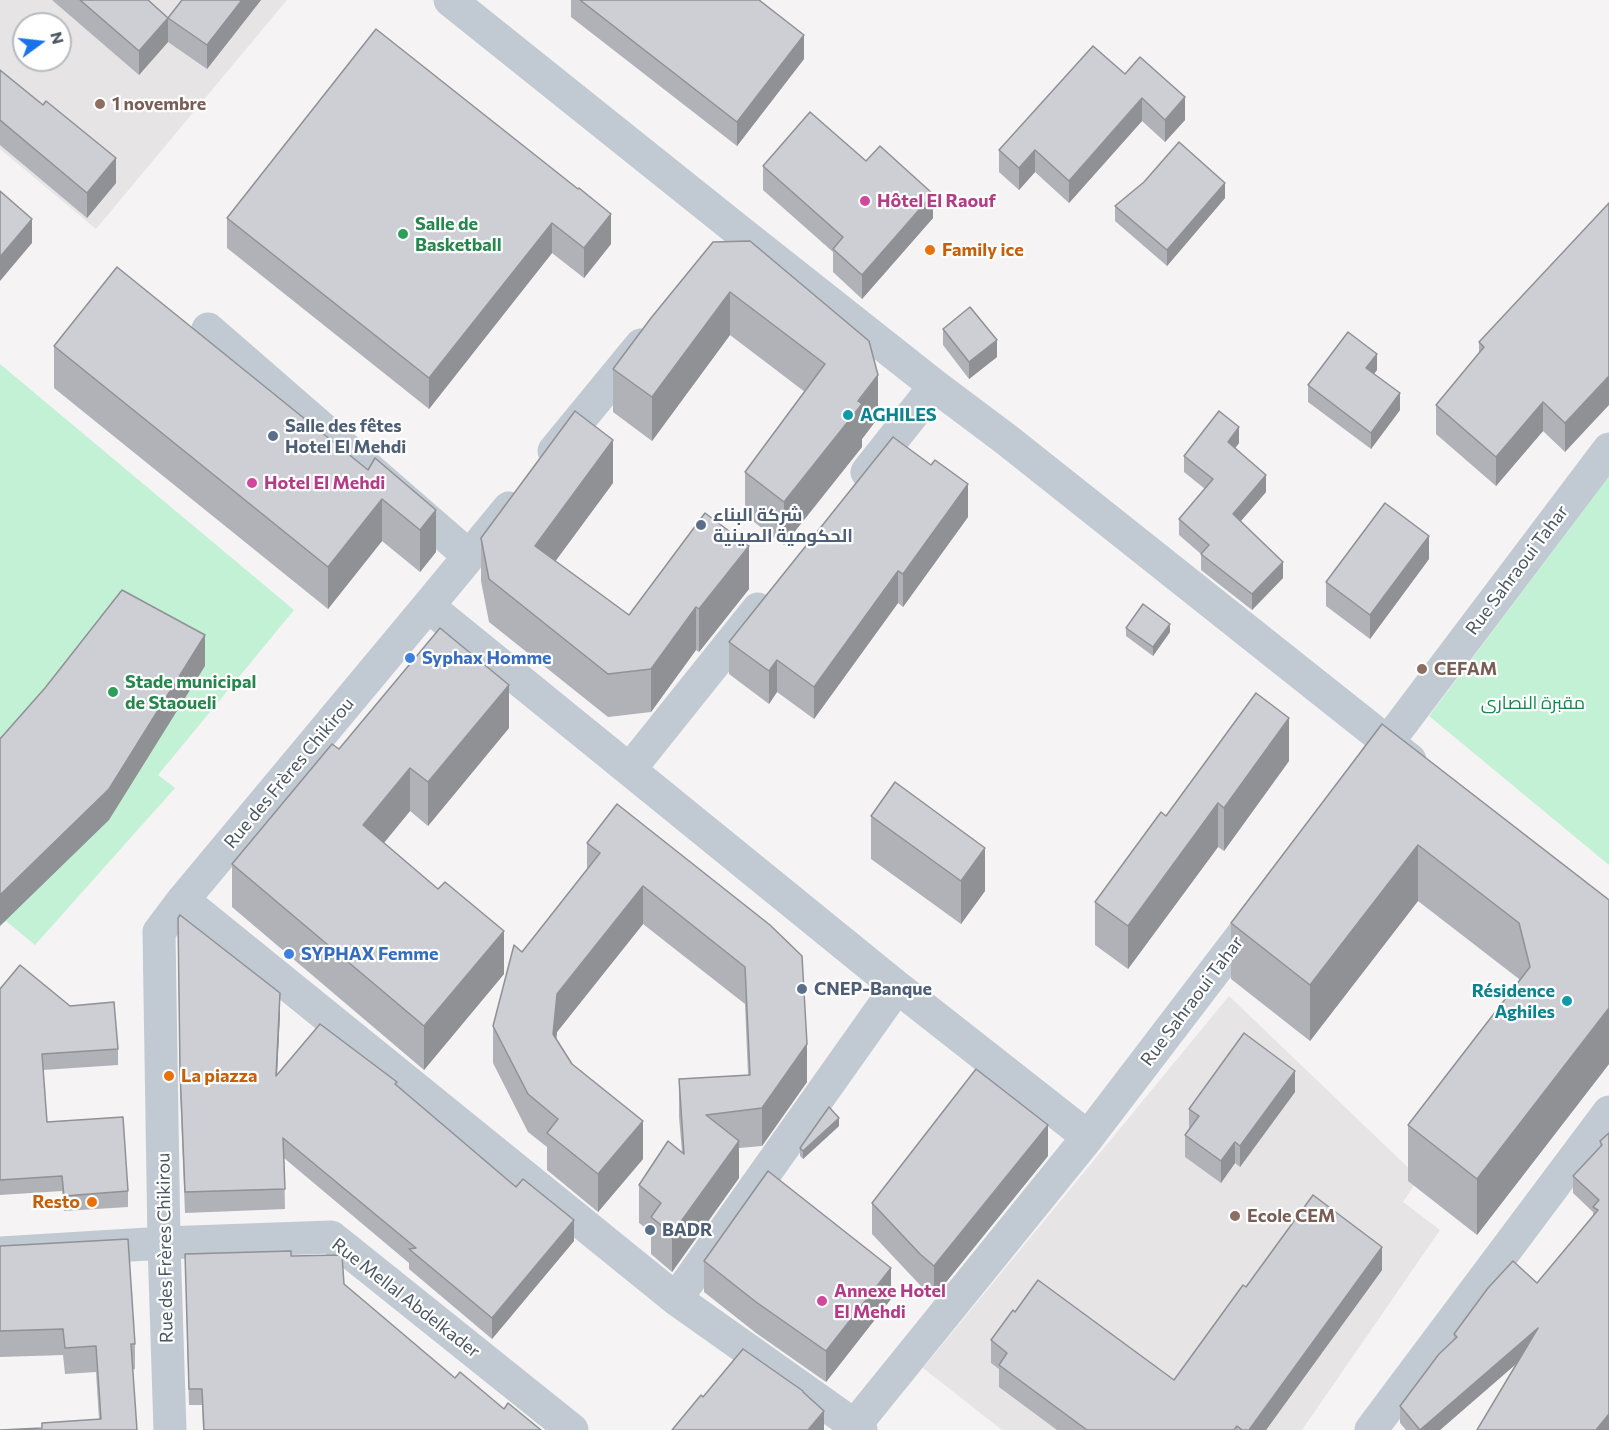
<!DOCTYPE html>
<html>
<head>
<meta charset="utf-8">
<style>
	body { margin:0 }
	#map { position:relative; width:1609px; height:1430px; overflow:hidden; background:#f5f3f3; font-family:Commissioner,sans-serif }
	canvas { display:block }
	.north { position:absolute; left:12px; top:12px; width:60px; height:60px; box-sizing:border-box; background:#fff; border:2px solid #b7bbc0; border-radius:50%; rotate:75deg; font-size:16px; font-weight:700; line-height:24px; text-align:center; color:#4a5661 }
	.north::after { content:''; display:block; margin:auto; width:21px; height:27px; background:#1a73e8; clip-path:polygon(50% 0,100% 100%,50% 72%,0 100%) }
</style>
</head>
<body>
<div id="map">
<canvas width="1609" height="1430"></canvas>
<div class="north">N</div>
</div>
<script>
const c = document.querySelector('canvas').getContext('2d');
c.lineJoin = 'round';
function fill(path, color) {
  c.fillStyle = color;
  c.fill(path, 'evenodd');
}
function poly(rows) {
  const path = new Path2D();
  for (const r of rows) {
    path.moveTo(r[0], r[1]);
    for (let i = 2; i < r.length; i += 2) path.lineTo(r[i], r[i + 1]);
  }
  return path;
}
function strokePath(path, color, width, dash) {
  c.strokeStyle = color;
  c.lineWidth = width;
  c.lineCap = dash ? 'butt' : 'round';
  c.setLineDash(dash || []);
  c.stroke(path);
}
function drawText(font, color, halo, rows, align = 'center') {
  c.font = font + ' Commissioner,Cairo,sans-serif';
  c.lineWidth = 4.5;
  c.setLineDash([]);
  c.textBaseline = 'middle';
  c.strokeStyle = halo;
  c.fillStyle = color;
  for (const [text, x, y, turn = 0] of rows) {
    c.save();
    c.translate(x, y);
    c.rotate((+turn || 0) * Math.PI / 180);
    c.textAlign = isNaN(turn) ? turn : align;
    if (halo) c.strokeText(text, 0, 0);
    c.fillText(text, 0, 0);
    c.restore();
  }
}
const education = poly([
	[0,0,287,0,96,229,0,149],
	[24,24,60,24,60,60,24,60],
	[1229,996,1419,1178,1403,1202,1440,1230,1302,1430,1002,1430,923,1368]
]);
const green = poly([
	[0,364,294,610,158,775,175,788,35,945,6,921,0,925],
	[1609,476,1609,865,1429,716]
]);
const street = poly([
	[450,0,735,228,935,386,1007,440,1410,760],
	[208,329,469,556],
	[554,451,641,345],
	[867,472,935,386],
	[428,606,897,987,1088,1137],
	[1375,759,1609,449],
	[630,769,758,609],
	[183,900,676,1299,897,987],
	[0,1253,164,1243,331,1237,572,1430],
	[676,1299,861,1430],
	[170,1430,164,1243,159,932,183,900,428,606,509,508],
	[851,1430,1088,1137,1259,913],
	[1371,1430,1609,1112]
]);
const wall = poly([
	[52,0,148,0,168,18,261,0,207,69,168,42,139,75],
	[571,0,759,0,804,59,737,146,571,17],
	[0,70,116,183,87,218,0,145],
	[1125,74,1185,120,1165,142,1142,121,1069,203,1035,172,1019,190,999,172,999,150],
	[866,161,933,218,862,299,833,272,833,252,763,190,763,166],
	[1144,182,1225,198,1167,266,1115,221,1115,206],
	[578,189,611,244,584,278,552,253,429,409,227,248,227,218],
	[1609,203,1565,452,1543,431,1496,486,1436,434,1436,405,1479,353,1479,342],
	[713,242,878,418,862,439,862,447,784,545,745,515,745,472,805,392,730,335,652,441,613,412,613,369],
	[943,329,997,357,969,379,943,345],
	[54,346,368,470,375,458,436,552,420,572,382,541,328,609,54,388],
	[1377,370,1374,374,1400,410,1371,449,1308,402,1308,385],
	[1239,443,1235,448,1266,492,1241,521,1283,578,1252,610,1201,570,1201,554,1179,535,1179,519,1205,489,1184,472,1184,456],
	[613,483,555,561,629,615,749,589,699,652,696,650,651,712,608,717,489,622,481,581,481,538],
	[968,517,903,607,898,603,814,719,777,692,769,704,729,674,729,642],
	[1429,559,1370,639,1326,606,1326,582],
	[1126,628,1170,632,1153,656,1126,636],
	[1382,724,1609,900,1609,1064,1477,1235,1408,1181,1408,1125,1519,982,1519,979,1418,901,1310,1041,1231,979,1231,923],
	[509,728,428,826,410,811,384,843,504,974,424,1070,232,907,232,864,339,749],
	[1289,761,1224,851,1218,847,1128,969,1095,945,1095,902,1166,816],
	[871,816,985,891,961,924,871,859],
	[587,843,770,925,807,1082,762,1146,739,1148,739,1178,672,1272,651,1254,651,1232,639,1223,639,1185,682,1152,679,1117,679,1079,748,1075,745,1004,643,924,557,1032,556,1040,572,1064,643,1159,598,1212,547,1170,547,1147,528,1132,493,1063,493,1026,587,870],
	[178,938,280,1013,277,1075,397,1086,574,1241,492,1339,409,1269,409,1263,284,1158,285,1209,185,1213,180,1090],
	[0,989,118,1049,118,1065,43,1070,47,1122,128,1191,128,1207,64,1211,62,1191,0,1195],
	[1295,1092,1240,1167,1235,1163,1221,1183,1185,1157,1185,1135,1189,1129,1189,1109],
	[839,1126,803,1159,800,1156,800,1148],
	[1609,1133,1609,1430,1517,1363,1440,1430,1406,1430,1400,1423,1400,1406,1454,1341,1454,1334,1537,1283,1593,1216,1593,1212,1573,1193,1573,1176,1600,1147,1600,1141],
	[1048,1156,934,1297,920,1285,872,1234,872,1203],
	[0,1246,135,1344,135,1369,132,1370,137,1430,42,1428,99,1419,96,1372,65,1374,63,1355,0,1357],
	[185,1254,291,1256,344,1284,455,1378,504,1409,541,1430,203,1430,202,1405,189,1405],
	[704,1261,891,1299,826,1382,756,1333,704,1292],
	[1382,1270,1266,1430,1057,1430,999,1387,999,1369,991,1363,991,1340,1174,1380,1246,1287]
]);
const shadedWall = poly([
	[242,0,261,0,207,69,207,45],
	[168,18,168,42,139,75,139,51],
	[804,35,804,59,737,146,737,122],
	[1185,97,1185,120,1165,142,1165,120],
	[1142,98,1142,121,1069,203,1069,181],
	[1035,150,1035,172,1019,190,1019,168],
	[116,158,116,183,87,218,87,193],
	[1225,183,1225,198,1167,266,1167,250],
	[933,194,933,218,862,299,862,275],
	[611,214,611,244,584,278,584,248],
	[32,219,32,243,0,281,0,257],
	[552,223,552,253,429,409,429,378],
	[730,292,730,335,652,441,652,397],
	[997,340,997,357,969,379,969,362],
	[1377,354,1377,370,1366,384,1366,368],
	[878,375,878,418,862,439,862,447,784,545,784,502],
	[1609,376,1609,405,1565,452,1565,423],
	[1400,393,1400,410,1371,449,1371,433],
	[1543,402,1543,431,1496,486,1496,457],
	[1239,427,1239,443,1228,458,1228,442],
	[613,440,613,483,535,589,535,546],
	[1266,475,1266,492,1233,530,1233,514],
	[968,484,968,517,903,607,903,574],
	[382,499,382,541,328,609,328,567],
	[436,510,436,552,420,572,420,530],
	[1429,536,1429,559,1370,639,1370,615],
	[749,546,749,589,699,652,699,609],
	[1283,562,1283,578,1252,610,1252,594],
	[898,571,898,603,814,719,814,687],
	[696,607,696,650,651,712,651,669],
	[1170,624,1170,632,1153,656,1153,647],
	[205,635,205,666,109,820,0,926,0,895],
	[777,660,777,692,769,704,769,671],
	[509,685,509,728,428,826,428,782],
	[1289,718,1289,761,1224,851,1224,808],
	[410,768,410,811,363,868,363,825],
	[1218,803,1218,847,1128,969,1128,926],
	[1418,845,1418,901,1310,1041,1310,985],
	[985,848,985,891,961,924,961,881],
	[643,886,643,924,557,1032,553,1072,553,1034,557,994],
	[504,931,504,974,424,1070,424,1026],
	[280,993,280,1013,276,1096,276,1076],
	[1609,1008,1609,1064,1477,1235,1477,1179],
	[807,1044,807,1082,762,1146,762,1108],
	[1295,1071,1295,1092,1240,1167,1240,1146],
	[839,1118,839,1126,803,1159,803,1151],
	[643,1121,643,1159,598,1212,598,1174],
	[1048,1125,1048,1156,934,1297,934,1266],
	[739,1141,739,1178,672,1272,672,1234],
	[1235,1142,1235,1163,1221,1183,1221,1161],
	[574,1220,574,1241,492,1339,492,1318],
	[1382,1247,1382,1270,1266,1430,1249,1430],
	[891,1268,891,1299,826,1382,826,1351],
	[1538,1328,1538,1345,1440,1430,1420,1430],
	[824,1411,824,1430,808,1430],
	[1609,1414,1609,1430,1596,1430]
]);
const building = poly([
	[80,0,148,0,168,18,139,51,80,0],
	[182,0,242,0,207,45,168,18,182,0],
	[580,0,759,0,804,35,737,122,580,0],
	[376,29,578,189,579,188,611,214,584,248,552,223,429,378,227,218,376,29],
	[1093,46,1125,74,1140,57,1185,97,1165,120,1142,98,1069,181,1035,150,1019,168,999,150,1093,46],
	[0,70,43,105,46,101,116,158,87,193,0,120,0,70],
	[810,112,866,161,880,146,933,194,862,275,833,249,843,237,763,166,810,112],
	[1179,142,1225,183,1167,250,1115,206,1144,182,1179,142],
	[0,191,32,219,0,257,0,191],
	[1609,203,1609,376,1565,423,1543,402,1496,457,1436,405,1484,347,1479,342,1609,203],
	[750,241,869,341,878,375,858,401,862,404,784,502,745,472,825,364,730,292,652,397,613,369,651,318,713,242,750,241],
	[117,267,368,470,375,458,436,510,420,530,382,499,328,567,54,346,117,267],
	[970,307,997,340,969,362,943,329,970,307],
	[1348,332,1377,354,1366,368,1400,393,1371,433,1308,385,1348,332],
	[575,411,613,440,535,546,629,615,705,513,749,546,699,609,696,607,651,669,608,674,489,579,481,538,575,411],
	[1219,411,1239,427,1228,442,1266,475,1233,514,1283,562,1252,594,1201,554,1209,545,1179,519,1213,479,1184,456,1219,411],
	[893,437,931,465,935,460,968,484,903,574,898,571,814,687,777,660,769,671,729,642,893,437],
	[1385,503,1429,536,1370,615,1326,582,1385,503],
	[122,590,205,635,109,789,0,895,0,739,45,688,122,590],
	[1143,604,1170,624,1153,647,1126,628,1143,604],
	[440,628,509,685,428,782,410,768,363,825,438,889,445,882,504,931,424,1026,232,864,332,744,339,749,440,628],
	[1256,693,1289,718,1224,808,1218,803,1128,926,1095,902,1161,812,1166,816,1256,693],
	[1382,724,1609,900,1609,1008,1477,1179,1408,1125,1530,967,1519,923,1418,845,1310,985,1231,923,1382,724],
	[895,782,985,848,961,881,871,816,895,782],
	[617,804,770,925,802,956,807,1044,762,1108,706,1115,739,1141,672,1234,651,1217,661,1203,639,1185,668,1141,684,1154,679,1079,750,1075,745,967,643,886,557,994,553,1034,572,1064,643,1121,598,1174,547,1133,558,1119,528,1094,493,1026,514,945,522,952,600,853,587,843,617,804],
	[180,915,280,993,276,1076,320,1024,397,1082,395,1084,516,1187,523,1179,574,1220,492,1318,409,1249,416,1248,283,1138,285,1189,185,1192,180,1070,178,918,180,915],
	[20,965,70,1006,114,1002,118,1049,42,1054,47,1122,123,1117,128,1191,64,1196,62,1176,0,1180,0,989,20,965],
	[1244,1033,1295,1071,1240,1146,1235,1142,1221,1161,1185,1135,1199,1116,1189,1109,1244,1033],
	[976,1069,1048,1125,934,1266,920,1254,872,1203,976,1069],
	[829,1107,839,1118,803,1151,800,1148,829,1107],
	[1609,1133,1609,1414,1596,1430,1477,1430,1538,1328,1420,1430,1400,1406,1439,1354,1457,1337,1454,1334,1488,1288,1513,1261,1537,1283,1598,1210,1593,1207,1599,1200,1573,1176,1602,1145,1600,1141,1609,1133],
	[768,1171,891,1268,826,1351,756,1302,704,1261,768,1171],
	[1313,1195,1382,1247,1249,1430,1242,1430,1237,1426,1234,1430,1087,1430,999,1365,1007,1353,991,1340,1013,1310,1015,1312,1038,1280,1174,1380,1243,1285,1246,1287,1313,1195],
	[128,1239,135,1344,131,1344,137,1430,0,1430,42,1428,42,1423,101,1419,96,1346,65,1348,63,1329,0,1331,0,1246,38,1244,128,1239],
	[291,1251,291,1256,342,1255,344,1284,455,1378,460,1372,504,1409,508,1403,541,1430,204,1430,202,1389,189,1389,185,1254,291,1251],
	[743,1349,803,1391,803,1392,824,1411,808,1430,672,1430,701,1395,703,1397,743,1349]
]);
const markers = [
	[100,104,6,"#8d6e63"],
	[865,201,6,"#d1479c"],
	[403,234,6,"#2e9e5b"],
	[930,250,6,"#e8710a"],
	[848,415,6,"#0f9aa8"],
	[273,436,6,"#5c6f8a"],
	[252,483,6,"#d1479c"],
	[701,525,6,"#5c6f8a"],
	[410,658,6,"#3f7fe0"],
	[1422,669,6,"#8d6e63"],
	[113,692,6,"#2e9e5b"],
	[289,954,6,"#3f7fe0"],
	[802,989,6,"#5c6f8a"],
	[1567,1001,6,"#0f9aa8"],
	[169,1076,6,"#e8710a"],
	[92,1202,6,"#e8710a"],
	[1235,1216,6,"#8d6e63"],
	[650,1230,6,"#5c6f8a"],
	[822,1301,6,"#d1479c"]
];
const educationNames = [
	["1 novembre",112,104],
	["CEFAM",1434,669],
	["Ecole CEM",1247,1216]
];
const hotelNames = [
	["Hôtel El Raouf",877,201],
	["Hotel El Mehdi",264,483],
	["Annexe Hotel",834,1291],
	["El Mehdi",834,1312]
];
const leisureNames = [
	["Salle de",415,224],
	["Basketball",415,245],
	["Stade municipal",125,682],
	["de Staoueli",125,703]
];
const foodNames = [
	["Family ice",942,250],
	["La piazza",181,1076],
	["Resto",80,1202,"right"]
];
const cultureNames = [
	["AGHILES",860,415],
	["Résidence",1555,991,"right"],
	["Aghiles",1555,1012,"right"]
];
const serviceNames = [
	["Salle des fêtes",285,426],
	["Hotel El Mehdi",285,447],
	["شركة البناء",713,515],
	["الحكومية الصينية",713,536],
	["CNEP-Banque",814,989],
	["BADR",662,1230]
];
const streetNames = [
	["Rue Sahraoui Tahar",1517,570,-53],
	["Rue des Frères Chikirou",289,773,-50],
	["Rue Sahraoui Tahar",1192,1001,-53],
	["Rue des Frères Chikirou",165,1248,-91],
	["Rue Mellal Abdelkader",406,1298,38]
];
const shopNames = [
	["Syphax Homme",422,658],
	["SYPHAX Femme",301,954]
];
const parkNames = [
	["مقبرة النصارى",1533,703]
];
fill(education, '#e6e4e5');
fill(green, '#c3f1d5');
strokePath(street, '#c1cad2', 33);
fill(wall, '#b0b2b7');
fill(shadedWall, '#909195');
fill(building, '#cdcfd5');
strokePath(building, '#909195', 1.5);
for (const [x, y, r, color] of markers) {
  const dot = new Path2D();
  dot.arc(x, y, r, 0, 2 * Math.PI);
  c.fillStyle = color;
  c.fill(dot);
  strokePath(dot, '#fff', 2);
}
drawText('bold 18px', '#785e54', '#fff', educationNames, 'left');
drawText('bold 18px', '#b23c85', '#fff', hotelNames, 'left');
drawText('bold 18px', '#27864d', '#fff', leisureNames, 'left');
drawText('bold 18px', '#c56008', '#fff', foodNames, 'left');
drawText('bold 18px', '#0d838f', '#fff', cultureNames, 'left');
drawText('bold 18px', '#4e5e75', '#fff', serviceNames, 'left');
drawText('18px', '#4a5661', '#fff', streetNames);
drawText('bold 18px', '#366cbe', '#fff', shopNames, 'left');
drawText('18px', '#17864f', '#fff', parkNames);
</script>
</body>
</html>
